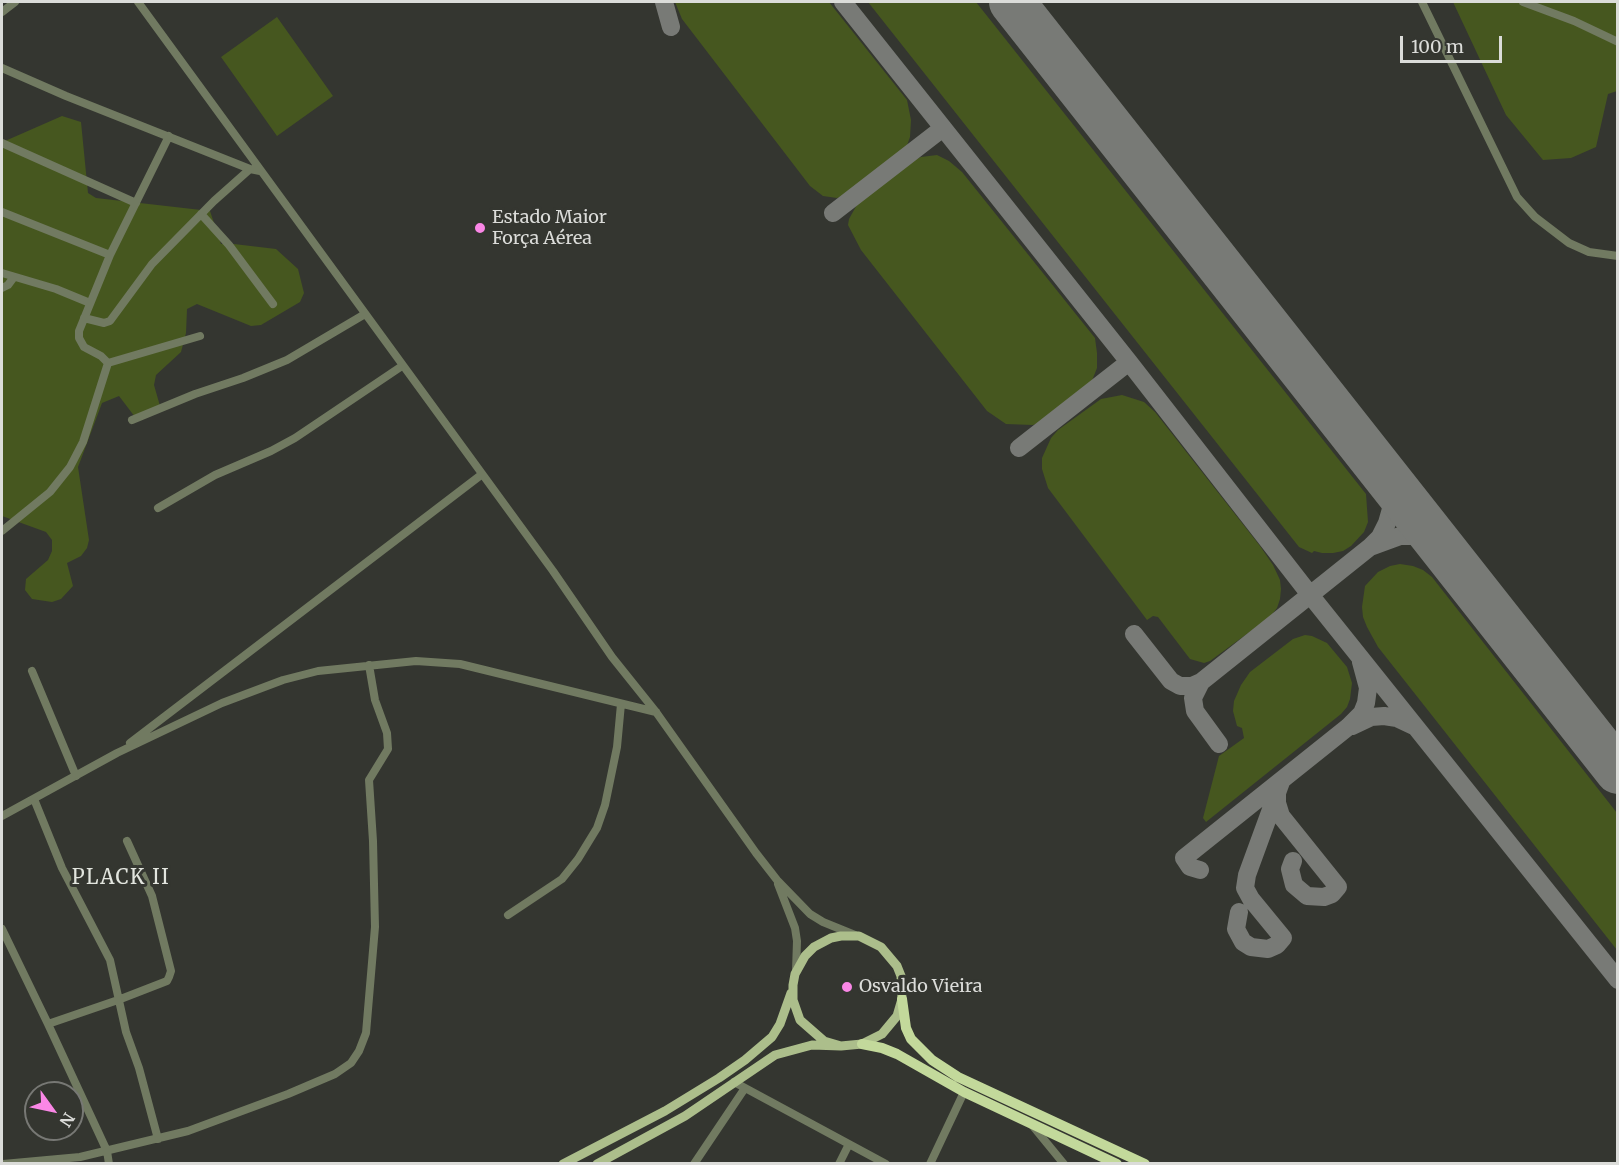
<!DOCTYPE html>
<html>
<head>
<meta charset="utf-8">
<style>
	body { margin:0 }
	#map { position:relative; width:1619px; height:1165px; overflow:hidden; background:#343630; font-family:Merriweather,serif }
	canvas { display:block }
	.frame { position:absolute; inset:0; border:3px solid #dbdcd9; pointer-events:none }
	.north { position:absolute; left:24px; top:1081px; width:60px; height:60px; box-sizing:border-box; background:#343630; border:2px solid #777874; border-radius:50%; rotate:123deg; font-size:16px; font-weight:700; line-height:24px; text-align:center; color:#dbdcd9 }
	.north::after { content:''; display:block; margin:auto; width:21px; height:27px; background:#fa87e6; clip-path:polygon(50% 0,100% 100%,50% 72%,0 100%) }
	.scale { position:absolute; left:1400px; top:36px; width:102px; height:27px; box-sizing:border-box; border:3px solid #dbdcd9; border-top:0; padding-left:8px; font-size:18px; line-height:21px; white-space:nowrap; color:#dbdcd9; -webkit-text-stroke:4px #343630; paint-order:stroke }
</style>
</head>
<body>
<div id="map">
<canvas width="1619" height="1165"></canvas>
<div class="frame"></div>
<div class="north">N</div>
<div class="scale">100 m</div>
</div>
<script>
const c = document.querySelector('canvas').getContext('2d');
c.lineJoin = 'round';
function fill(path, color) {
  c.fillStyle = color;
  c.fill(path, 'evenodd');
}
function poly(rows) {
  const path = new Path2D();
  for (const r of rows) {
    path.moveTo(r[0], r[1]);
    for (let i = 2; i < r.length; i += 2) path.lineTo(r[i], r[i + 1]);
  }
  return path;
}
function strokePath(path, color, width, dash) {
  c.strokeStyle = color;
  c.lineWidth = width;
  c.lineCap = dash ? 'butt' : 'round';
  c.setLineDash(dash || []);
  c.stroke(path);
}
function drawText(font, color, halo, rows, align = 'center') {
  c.font = font + ' Merriweather,serif';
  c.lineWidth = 6;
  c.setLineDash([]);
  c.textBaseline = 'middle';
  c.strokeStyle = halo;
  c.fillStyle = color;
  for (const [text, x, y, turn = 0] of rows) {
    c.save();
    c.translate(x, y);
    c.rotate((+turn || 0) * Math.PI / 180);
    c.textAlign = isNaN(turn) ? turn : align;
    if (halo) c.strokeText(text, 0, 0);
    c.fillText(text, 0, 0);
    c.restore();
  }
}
const green = poly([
	[675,2,829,2,907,100,911,120,910,137,905,151,851,193,837,198,823,196,810,186,682,19],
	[868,2,976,2,1366,494,1368,522,1364,532,1351,546,1343,551,1333,553,1322,553,1314,551,1312,553,1299,547],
	[1453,2,1617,2,1617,91,1608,94,1596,147,1571,158,1543,160,1506,115],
	[277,17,333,96,277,136,221,57],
	[62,116,81,122,88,193,96,198,210,211,221,244,234,244,276,249,298,269,304,293,300,302,261,325,251,326,197,304,187,309,186,333,181,352,156,375,154,385,160,406,135,417,119,396,102,403,78,467,89,540,87,548,81,556,67,563,73,586,61,599,52,602,32,599,25,590,26,579,48,560,52,551,52,540,46,532,2,516,2,140,5,141],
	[937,155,949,161,962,172,1095,338,1097,353,1097,368,1091,383,1084,392,1043,421,1033,425,1006,424,987,411,861,250,848,225,849,219,859,201,910,162,921,157],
	[1122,395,1144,402,1155,412,1260,546,1273,565,1280,580,1281,589,1280,599,1277,608,1270,617,1210,661,1204,663,1190,659,1158,617,1153,616,1147,620,1048,488,1042,469,1042,458,1051,438,1058,430,1101,399],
	[1400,564,1413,566,1423,570,1432,577,1617,813,1617,950,1378,647,1367,627,1363,617,1362,607,1365,586,1378,572,1390,566],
	[1305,635,1312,636,1327,643,1347,667,1352,683,1350,699,1347,707,1341,714,1206,822,1203,818,1219,756,1244,738,1242,728,1237,726,1233,711,1234,701,1241,685,1250,672,1293,639]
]);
const taxiway = poly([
	[664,2,671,27],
	[843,2,1129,362,1311,596,1618,980],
	[833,213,943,128],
	[1019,448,1129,362],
	[1371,546,1380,537,1387,523,1391,509,1391,495,1374,463],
	[1134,634,1171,681,1180,686,1192,686,1201,682,1370,547,1400,536,1412,536,1422,539,1446,554],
	[1201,682,1193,698,1195,711,1219,744],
	[1352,726,1371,717,1384,716,1397,718,1414,726],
	[1277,793,1277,803,1281,816,1338,887,1332,894,1324,897,1307,896,1294,885,1290,869,1293,861],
	[1200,870,1190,867,1184,858,1348,727,1362,713,1366,703,1368,688,1361,662],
	[1239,912,1236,929,1243,942,1251,947,1268,949,1277,945,1283,938,1251,899,1245,888,1247,875,1281,782]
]);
const runway = poly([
	[1012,2,1618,771]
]);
const minor = poly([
	[138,2,553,571,612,657,656,712,756,853,777,880,810,914,823,922,855,935],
	[1422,2,1517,197,1535,217,1569,243,1589,252,1618,256],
	[1523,2,1574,21,1618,42],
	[2,12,15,2],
	[2,68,66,96,250,169,260,171],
	[2,143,136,203],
	[2,212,110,255],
	[201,214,229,245,273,304],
	[2,273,56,289,90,303],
	[2,288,8,285,14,277],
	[84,318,104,323,110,321,152,264,214,201,250,169],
	[108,363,200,336],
	[132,420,195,394,243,378,287,360,365,314],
	[158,508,215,475,271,451,295,438,402,366],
	[2,531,50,492,70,467,83,442,108,363,101,356,84,347,79,338,79,331,110,255,169,136],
	[32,671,76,776],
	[130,743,481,475],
	[34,799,62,868,110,960,126,1032,139,1068,158,1139],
	[2,816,117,753,222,703,283,680,318,671,416,661,460,664,656,712],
	[778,884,795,928,797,941,796,971],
	[508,915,562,879,578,859,597,828,605,805,617,747,621,704],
	[2,929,48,1024,107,1151,109,1164],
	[48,1024,118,1000,167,981,169,977,171,971,152,896,127,841],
	[734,1082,886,1164],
	[1032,1125,1064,1164],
	[3,1164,80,1157,188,1131,288,1094,335,1074,351,1063,359,1051,366,1033,375,927,373,841,369,780,388,749,387,733,375,700,369,665],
	[694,1164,745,1088],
	[839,1164,849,1144],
	[930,1164,964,1092]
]);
const major = poly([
	[563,1164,665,1111,719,1078,745,1060,772,1037,780,1024,791,993],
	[597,1164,685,1116,775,1055,812,1045,841,1046,862,1044,882,1034,897,1016,902,999,901,976,897,966,881,947,859,936,841,936,831,938,814,947,805,956,795,974,793,985,793,1000,800,1020,824,1041,841,1046]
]);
const highway = poly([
	[902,999,906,1028,911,1039,932,1060,958,1077,1145,1164],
	[862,1044,882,1048,897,1054,964,1092,1117,1164]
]);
const markers = [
	[480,228,6,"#fa87e6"],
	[847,987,6,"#fa87e6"]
];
const poiNames = [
	["Estado Maior",492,218],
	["Força Aérea",492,239],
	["Osvaldo Vieira",859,987]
];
const neighbourhoodNames = [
	["PLACK II",121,878]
];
fill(green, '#46571f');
strokePath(taxiway, '#787a76', 18);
strokePath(runway, '#787a76', 46);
strokePath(minor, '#717a61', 8);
strokePath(major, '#acbe8b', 9);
strokePath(highway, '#c3d99b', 10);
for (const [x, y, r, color] of markers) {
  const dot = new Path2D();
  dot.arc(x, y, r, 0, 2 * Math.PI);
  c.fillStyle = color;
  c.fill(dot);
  strokePath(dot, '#343630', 2);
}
drawText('18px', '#dbdcd9', '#343630', poiNames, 'left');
c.letterSpacing = '1.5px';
drawText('20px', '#e2e5de', '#343630', neighbourhoodNames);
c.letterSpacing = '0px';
</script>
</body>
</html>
